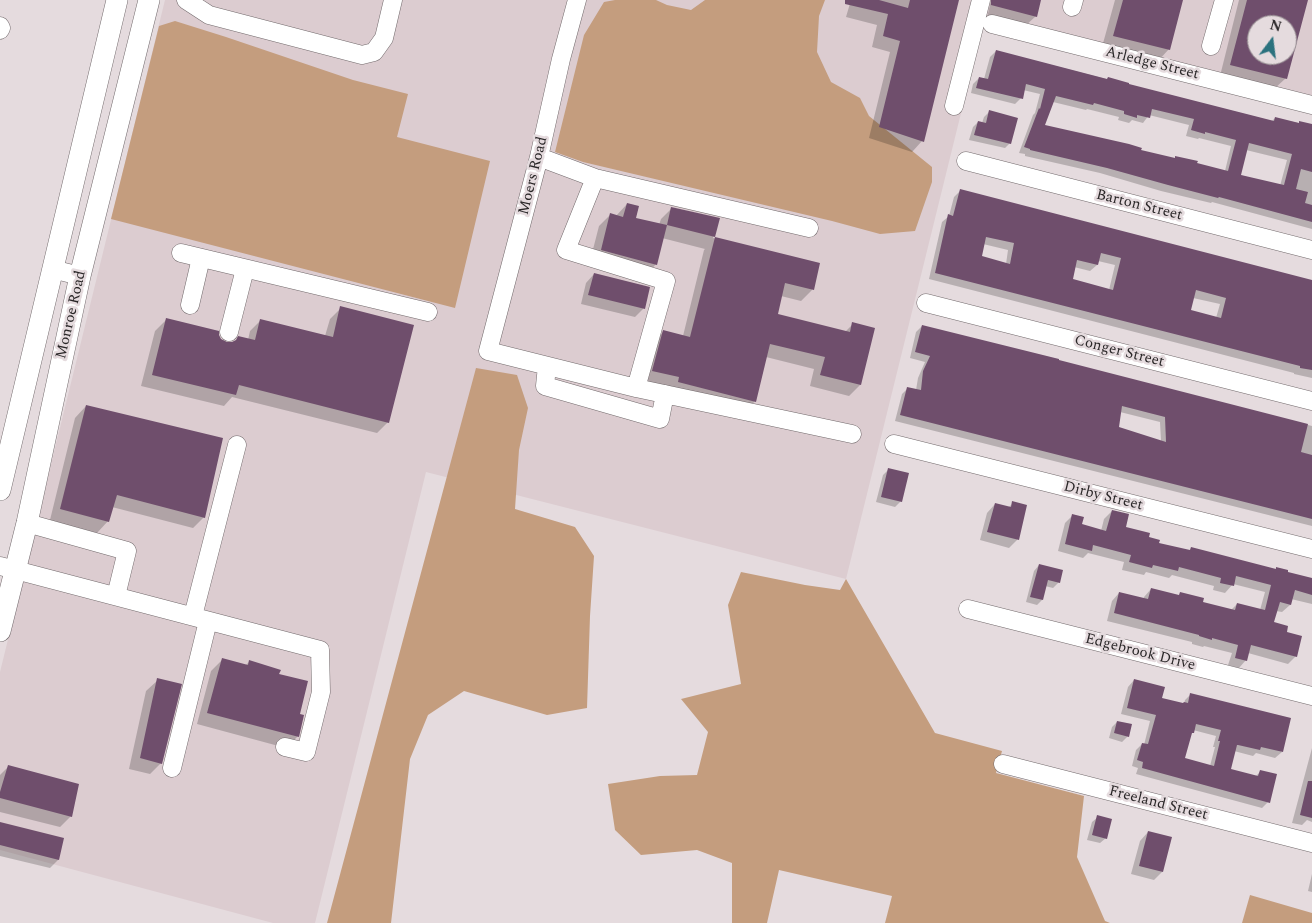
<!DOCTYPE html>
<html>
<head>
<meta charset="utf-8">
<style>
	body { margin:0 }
	#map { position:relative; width:1312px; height:923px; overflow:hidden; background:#e5dbde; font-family:Spectral,serif }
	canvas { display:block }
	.north { position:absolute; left:1247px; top:15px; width:50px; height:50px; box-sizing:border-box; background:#e5dbde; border:1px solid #9a9395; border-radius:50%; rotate:15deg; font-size:14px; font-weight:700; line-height:20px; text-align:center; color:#2a2728 }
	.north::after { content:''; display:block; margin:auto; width:18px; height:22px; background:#2b727e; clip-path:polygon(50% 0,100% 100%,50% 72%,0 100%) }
</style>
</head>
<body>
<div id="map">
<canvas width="1312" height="923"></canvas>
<div class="north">N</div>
</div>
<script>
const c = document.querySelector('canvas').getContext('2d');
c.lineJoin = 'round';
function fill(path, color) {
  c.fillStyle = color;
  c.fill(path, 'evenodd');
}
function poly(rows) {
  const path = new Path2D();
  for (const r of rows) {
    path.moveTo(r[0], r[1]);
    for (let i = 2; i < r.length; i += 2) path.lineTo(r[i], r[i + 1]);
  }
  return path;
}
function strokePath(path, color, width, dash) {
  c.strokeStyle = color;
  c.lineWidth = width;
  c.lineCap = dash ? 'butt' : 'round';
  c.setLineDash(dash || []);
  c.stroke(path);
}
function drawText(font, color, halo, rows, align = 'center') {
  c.font = font + ' Spectral,serif';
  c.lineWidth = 5;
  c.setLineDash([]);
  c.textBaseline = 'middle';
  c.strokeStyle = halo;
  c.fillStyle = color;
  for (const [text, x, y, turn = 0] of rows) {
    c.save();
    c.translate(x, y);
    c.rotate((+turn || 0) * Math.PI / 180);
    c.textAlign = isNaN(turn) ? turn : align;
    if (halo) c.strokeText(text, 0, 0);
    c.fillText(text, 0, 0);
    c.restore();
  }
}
const built = poly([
	[165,0,1312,0,1312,102,984,20,846,579,426,472,315,923,273,923,0,850,0,672],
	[1257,25,1287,25,1287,55,1257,55]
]);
const forest = poly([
	[615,0,656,0,667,5,691,10,705,0,825,0,819,16,817,52,831,82,860,98,869,116,932,167,932,182,915,231,880,234,832,221,583,162,555,152,584,35,604,2],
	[175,21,226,37,353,80,408,94,397,137,490,161,455,308,111,219,159,26],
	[476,368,517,375,528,408,519,450,515,509,575,527,594,556,590,616,587,708,547,715,464,691,428,715,410,759,391,923,327,923],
	[741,572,805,585,840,590,846,579,935,733,1002,751,996,773,1084,796,1077,857,1105,921,1110,923,885,923,892,896,779,870,767,923,732,923,732,863,697,850,641,855,615,830,608,784,660,776,697,775,708,732,681,699,741,684,728,605],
	[1250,895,1312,913,1312,923,1242,923]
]);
const shadow = poly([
	[851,0,958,0,922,141,912,152,869,138,890,52,872,47,877,25,846,17],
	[991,0,1040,0,1036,16,1024,27,987,18],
	[1115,0,1182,0,1169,49,1158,61,1102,47],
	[1239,0,1307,0,1286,78,1274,89,1220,76],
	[1257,25,1287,25,1287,55,1257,55],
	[996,51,1272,121,1275,118,1312,126,1312,229,1212,202,1211,203,1161,191,1100,173,1025,156,1025,154,1019,153,1033,115,1035,113,1040,94,1023,90,1021,98,1015,104,971,93,973,84,979,78,984,79,990,57],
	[1053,102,1086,110,1087,109,1119,117,1118,120,1129,123,1132,120,1143,123,1149,115,1189,125,1186,136,1198,139,1199,138,1231,146,1225,171,1196,164,1176,157,1174,159,1043,126],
	[1246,150,1287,160,1280,186,1240,175],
	[989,112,1010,143,1005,148,969,140,973,127,978,122,982,123,984,117],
	[961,190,1312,281,1312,378,1294,374,1294,373,929,279,942,222,949,216,954,197],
	[983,244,1008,250,1006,264,980,257],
	[1098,261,1115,265,1109,290,1071,280,1074,267,1090,271,1097,265],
	[1193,298,1220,304,1216,318,1189,311],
	[627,204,634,219,659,225,661,219,672,208,718,219,713,238,819,264,812,290,801,301,781,296,776,315,845,332,853,324,860,385,849,396,810,386,814,369,766,357,755,401,744,412,641,382,652,343,664,331,683,336,704,250,705,249,662,238,656,264,645,276,590,261,599,226,610,215,616,216],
	[594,274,649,288,643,309,635,317,581,304,586,283],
	[341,308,388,422,377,433,232,397,224,406,141,386,155,331,166,320,220,340,227,344,248,340,250,331,261,320,325,336,330,319],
	[922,326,1312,426,1312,526,895,421,902,394,908,388,916,390,918,378,925,362,910,358,916,332],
	[1120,412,1160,422,1161,441,1118,428],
	[86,406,204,517,193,528,112,507,108,521,97,533,50,520,75,418],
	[889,469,901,501,895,507,876,502,883,475],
	[1013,503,1026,506,1017,540,1009,548,980,540,987,513,995,504,1008,508],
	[1112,511,1125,527,1157,544,1188,551,1191,549,1275,570,1276,568,1286,573,1312,580,1312,604,1291,599,1290,605,1282,612,1276,611,1273,623,1285,633,1296,656,1288,664,1248,653,1246,660,1239,668,1228,665,1232,653,1204,646,1203,647,1192,644,1192,642,1107,621,1112,601,1119,593,1143,599,1144,597,1151,589,1231,610,1237,604,1260,610,1265,592,1233,584,1225,593,1213,590,1214,586,1172,575,1169,578,1146,572,1144,575,1122,570,1124,562,1088,553,1083,558,1058,551,1065,523,1073,515,1080,525,1101,531,1104,519],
	[1039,565,1059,582,1053,588,1045,586,1042,600,1037,605,1026,602,1034,571],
	[222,660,245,666,249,662,278,675,298,715,298,736,286,748,197,724,211,671],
	[158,680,161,763,150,774,129,769,146,691],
	[1134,680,1161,699,1184,704,1185,700,1191,694,1282,752,1275,758,1256,753,1253,756,1234,751,1229,770,1255,777,1261,771,1268,802,1262,808,1136,774,1138,768,1132,766,1136,750,1142,744,1144,745,1150,721,1121,714,1128,687],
	[1193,730,1216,736,1213,747,1215,747,1210,766,1184,759,1190,735],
	[1117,722,1128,736,1122,742,1109,738,1112,727],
	[1312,748,1312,822,1307,820,1302,825,1292,823],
	[8,767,71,816,60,827,0,812,0,775],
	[1098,817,1106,838,1100,843,1087,840,1092,822],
	[0,823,63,839,58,860,50,868,0,856],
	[1148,832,1162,872,1154,880,1131,874,1140,841],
	[1312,874,1312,892,1308,891]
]);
const building = poly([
	[845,0,879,0,908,8,910,0,959,0,924,142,879,127,900,41,883,36,888,14,845,4],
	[991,0,1041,0,1037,17,991,5],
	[1123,0,1183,0,1170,50,1113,36],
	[1247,0,1308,0,1287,79,1230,65],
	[1257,25,1287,25,1287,55,1257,55],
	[996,50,1107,79,1108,77,1129,83,1129,84,1274,121,1275,117,1299,123,1299,121,1312,124,1312,172,1301,169,1296,189,1308,192,1305,203,1312,205,1312,222,1219,197,1218,198,1168,185,1107,168,1030,150,1030,149,1024,147,1039,108,1040,109,1045,89,1026,84,1023,99,976,88,979,77,988,79],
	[1056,96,1093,105,1094,103,1124,111,1124,114,1137,118,1137,115,1150,118,1152,109,1194,119,1191,130,1205,134,1205,132,1236,140,1228,171,1197,163,1198,161,1175,156,1175,158,1141,150,1142,148,1129,144,1045,125],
	[1249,143,1292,154,1284,185,1241,175],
	[989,110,1018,118,1011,144,974,135,978,121,986,123],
	[960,189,1312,280,1312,370,1300,368,1300,366,935,273,948,214,953,216],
	[986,237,1014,243,1010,264,982,256],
	[1101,253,1121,258,1113,290,1073,279,1077,260,1098,265],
	[1196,290,1226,298,1221,318,1191,310],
	[627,203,639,206,636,218,667,225,657,265,601,250,610,213,623,217],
	[671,207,720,218,715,237,667,225],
	[715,237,820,263,814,290,785,283,778,314,850,332,852,322,875,328,861,385,820,375,825,357,770,344,756,402,678,382,679,377,652,371,663,330,690,337],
	[594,273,650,287,645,309,588,295],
	[340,306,414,325,389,423,239,385,236,395,152,375,166,318,219,331,219,335,221,339,227,342,232,342,236,340,238,336,255,340,260,319,333,337],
	[922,325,1059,359,1059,360,1308,424,1301,452,1312,455,1312,519,900,415,907,387,921,390,923,371,930,356,915,352],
	[1122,406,1165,417,1166,442,1119,427],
	[86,405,223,438,205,518,117,495,109,522,60,509],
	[888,468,909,473,902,502,881,497],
	[1012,501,1027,505,1019,540,987,532,995,503,1011,507],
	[1112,510,1129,514,1126,527,1150,533,1149,537,1160,540,1159,543,1190,550,1191,547,1276,569,1276,567,1288,570,1288,572,1312,578,1312,595,1295,590,1291,605,1280,602,1274,622,1288,626,1287,632,1302,636,1297,657,1251,645,1247,661,1235,658,1238,645,1212,638,1212,640,1199,636,1199,635,1114,613,1119,592,1148,599,1151,588,1179,595,1180,592,1204,598,1203,602,1235,610,1237,603,1265,610,1271,585,1236,576,1234,586,1220,583,1221,578,1179,567,1178,571,1153,565,1152,568,1129,562,1131,555,1093,545,1092,551,1065,544,1072,514,1084,517,1082,524,1106,531],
	[1039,564,1063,570,1060,583,1048,580,1043,600,1030,597],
	[222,658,248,665,249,660,281,670,279,674,308,681,300,714,304,715,299,737,207,713],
	[157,678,182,684,162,764,140,758],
	[1134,679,1165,687,1162,698,1183,703,1184,702,1188,703,1190,693,1291,718,1283,752,1261,747,1260,750,1238,745,1237,745,1231,769,1258,776,1260,770,1277,774,1270,803,1142,768,1143,762,1137,760,1142,743,1148,744,1156,715,1127,708],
	[1196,724,1221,730,1218,741,1220,741,1214,766,1185,758,1192,733,1194,733],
	[1117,721,1132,724,1129,737,1114,733],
	[8,765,79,784,72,817,0,798,0,792],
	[1308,781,1312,781,1312,818,1300,815],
	[1097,815,1112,819,1107,839,1092,835],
	[0,822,64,838,59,860,0,845],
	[1148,831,1172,837,1163,872,1139,866]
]);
const minor = poly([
	[186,0,209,15,362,55,374,52,384,38,393,0],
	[577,0,561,59,539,157,488,351,636,388,852,434],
	[1072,7,1074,0],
	[992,24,1312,105],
	[0,26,1,28,0,30],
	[1211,46,1224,0],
	[954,106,981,0],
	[539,157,595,178,809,228],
	[966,161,1312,250],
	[595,178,566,250,666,281,636,388],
	[181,253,428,312],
	[52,269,80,276],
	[926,303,1312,401],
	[190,305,201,258],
	[229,332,245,269],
	[547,366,545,386,660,419,665,394],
	[894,444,1312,549],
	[27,523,127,551,116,596],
	[0,566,320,650,321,692,306,752,285,747],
	[968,609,1312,696],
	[193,616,237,445],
	[1003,764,1312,843],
	[172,768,208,621]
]);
const major = poly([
	[0,490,117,0],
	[0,631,27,523,80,276,149,0]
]);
const streetNames = [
	["Arledge Street",1152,64,14],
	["Moers Road",534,176,-76],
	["Barton Street",1139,206,14],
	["Monroe Road",72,315,-77],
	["Conger Street",1119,352,14],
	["Dirby Street",1103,497,14],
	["Edgebrook Drive",1140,653,14],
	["Freeland Street",1158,804,14]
];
fill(built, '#dcccd0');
fill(forest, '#c49d7e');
fill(shadow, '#0003');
fill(building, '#6f4e6c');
strokePath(minor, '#736b6d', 19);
strokePath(major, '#736b6d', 22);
strokePath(minor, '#fff', 18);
strokePath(major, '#fff', 21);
drawText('15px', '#2a2728', '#e5dbde', streetNames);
</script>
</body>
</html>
